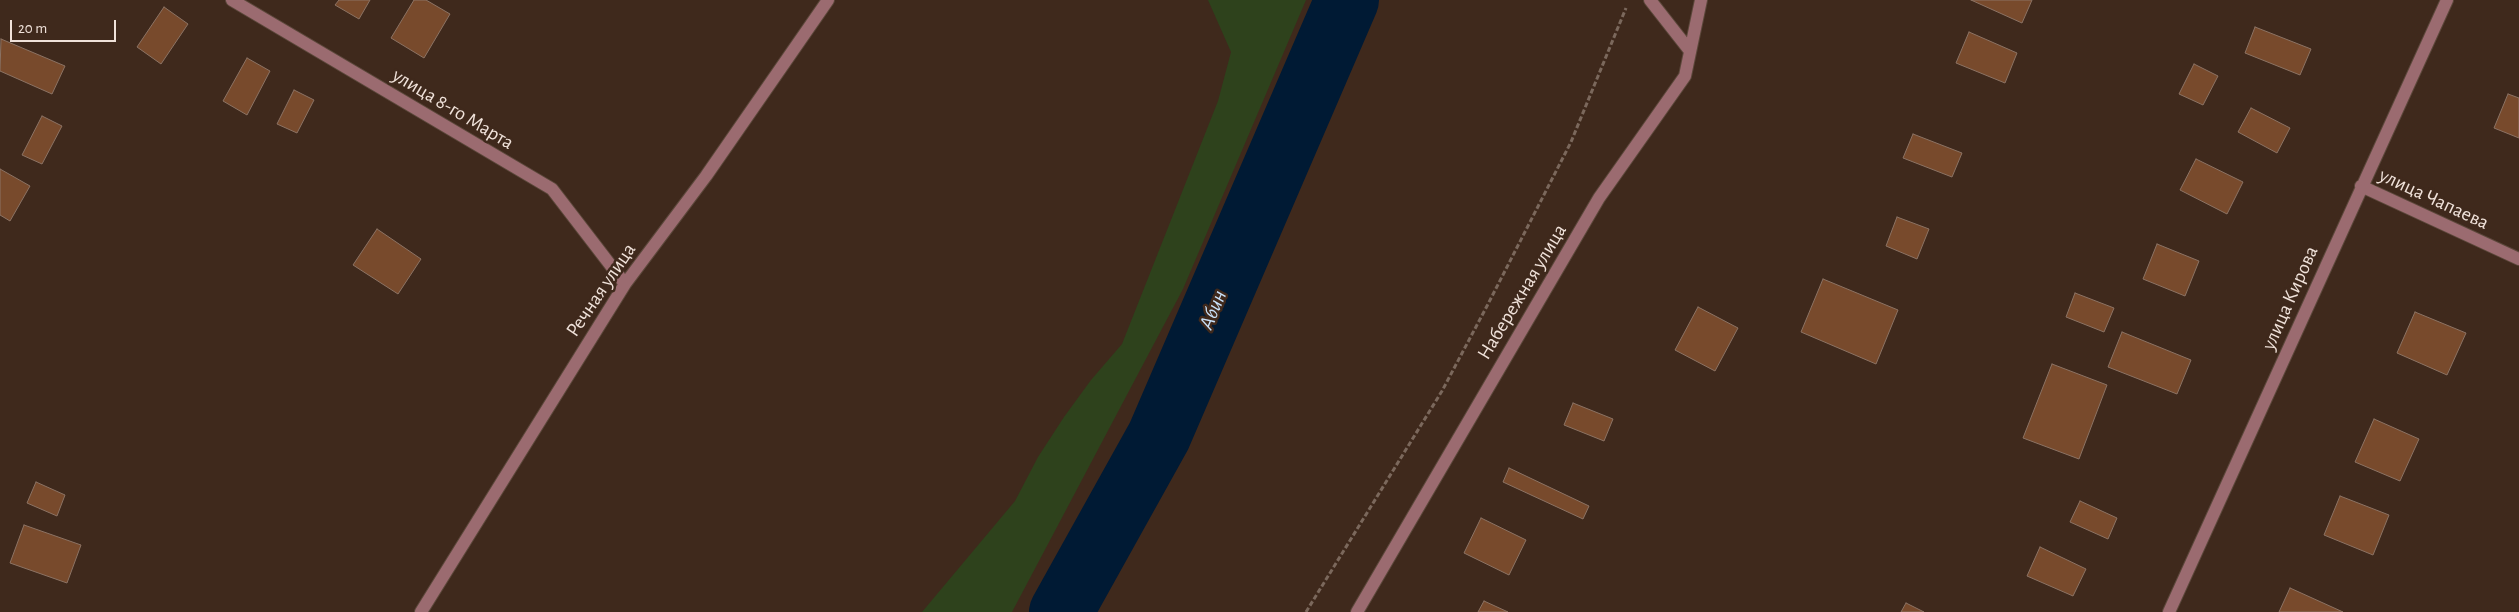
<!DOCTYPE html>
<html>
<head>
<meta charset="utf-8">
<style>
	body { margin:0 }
	#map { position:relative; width:2519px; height:612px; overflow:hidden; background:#3f291c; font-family:"Alegreya Sans",sans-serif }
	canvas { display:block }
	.scale { position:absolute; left:10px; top:20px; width:106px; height:22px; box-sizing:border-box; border:2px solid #f0e2da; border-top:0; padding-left:6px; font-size:15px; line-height:18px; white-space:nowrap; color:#f0e2da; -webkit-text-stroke:4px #3f291c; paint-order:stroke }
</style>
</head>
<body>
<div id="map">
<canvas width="2519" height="612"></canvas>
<div class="scale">20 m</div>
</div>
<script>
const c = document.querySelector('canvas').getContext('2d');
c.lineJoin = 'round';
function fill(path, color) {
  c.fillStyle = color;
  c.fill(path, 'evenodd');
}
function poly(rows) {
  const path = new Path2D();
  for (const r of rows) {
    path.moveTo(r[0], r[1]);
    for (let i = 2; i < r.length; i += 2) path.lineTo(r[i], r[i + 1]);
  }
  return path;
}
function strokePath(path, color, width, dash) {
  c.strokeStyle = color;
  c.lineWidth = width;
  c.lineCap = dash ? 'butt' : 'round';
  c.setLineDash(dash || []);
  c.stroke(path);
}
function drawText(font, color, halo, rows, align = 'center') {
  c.font = font + ' "Alegreya Sans",sans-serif';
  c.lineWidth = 5;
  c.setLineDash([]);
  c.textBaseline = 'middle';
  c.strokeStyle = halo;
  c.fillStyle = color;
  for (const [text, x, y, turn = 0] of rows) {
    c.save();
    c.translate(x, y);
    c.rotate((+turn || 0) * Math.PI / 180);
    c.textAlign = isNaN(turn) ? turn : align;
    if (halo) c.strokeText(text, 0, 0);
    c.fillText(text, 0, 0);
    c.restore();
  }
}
const green = poly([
	[1208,0,1306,0,1183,289,1012,612,922,612,1015,501,1038,457,1064,417,1091,380,1122,344,1218,101,1231,52]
]);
const river = poly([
	[1061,612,1159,436,1347,0]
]);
const building = poly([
	[339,0,370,0,359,19,335,5,339,0],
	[414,0,426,0,450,14,424,58,391,38,414,0],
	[1971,0,2032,0,2022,23,1971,0],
	[164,7,188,24,161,64,137,47,164,7],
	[2255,27,2311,49,2300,75,2245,53,2255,27],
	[1969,32,2017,53,2005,83,1956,63,1969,32],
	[1,39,65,66,52,94,0,71,1,39],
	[247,58,270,71,247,115,223,101,247,58],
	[2194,64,2218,76,2203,105,2179,94,2194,64],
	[294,90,314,100,297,133,277,124,294,90],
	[2508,94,2519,98,2519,138,2494,128,2508,94],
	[2251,108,2290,128,2277,153,2238,132,2251,108],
	[42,116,62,126,42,164,22,155,42,116],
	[1913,134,1962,153,1952,177,1903,158,1913,134],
	[2196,159,2243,182,2227,214,2180,190,2196,159],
	[0,169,30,186,10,221,0,215,0,169],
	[1897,217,1929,229,1917,259,1886,246,1897,217],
	[377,229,421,259,398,294,353,265,377,229],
	[2157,244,2199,261,2185,296,2143,279,2157,244],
	[1823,279,1898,310,1876,364,1801,332,1823,279],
	[2075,293,2114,308,2104,332,2066,317,2075,293],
	[1698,307,1738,328,1715,371,1675,350,1698,307],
	[2415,312,2466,333,2447,375,2397,353,2415,312],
	[2122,332,2191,360,2177,394,2108,367,2122,332],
	[2052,364,2107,385,2079,459,2023,438,2052,364],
	[1573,403,1613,419,1604,441,1564,425,1573,403],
	[2374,419,2419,439,2400,481,2355,462,2374,419],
	[1509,468,1589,506,1583,519,1503,482,1509,468],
	[36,482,65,495,57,516,27,503,36,482],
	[2340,496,2389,515,2373,555,2324,535,2340,496],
	[2080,501,2117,518,2108,539,2070,522,2080,501],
	[1481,518,1526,540,1509,575,1464,553,1481,518],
	[24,525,81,545,67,583,10,563,24,525],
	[2040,547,2086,569,2073,596,2027,576,2040,547],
	[2290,588,2343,612,2279,612,2290,588],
	[1484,601,1508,612,1478,612,1484,601],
	[1906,603,1924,612,1901,612,1906,603]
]);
const path = poly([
	[1306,612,1442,391,1487,306,1571,142,1626,8]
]);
const minor = poly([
	[232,0,552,189,625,284],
	[1650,0,1690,51],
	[2361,186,2519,259],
	[421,612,625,284,706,176,828,0],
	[1357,612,1599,198,1685,76,1701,0],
	[2169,612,2447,0]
]);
const streetNames = [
	["улица 8-го Марта",453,109,31],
	["улица Чапаева",2434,199,25],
	["Речная улица",601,290,-56],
	["Набережная улица",1522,292,-59],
	["улица Кирова",2290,298,-66]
];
const waterNames = [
	["Абин",1213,310,-67]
];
fill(green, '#2e421c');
strokePath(river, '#001a34', 64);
fill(building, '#784a2c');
strokePath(building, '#8c7364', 1);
strokePath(minor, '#5b473a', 14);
strokePath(path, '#7b685c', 3, [5, 2.5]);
strokePath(minor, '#9b6b70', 12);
drawText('20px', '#f0e2da', '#3f291c', streetNames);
drawText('italic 21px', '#c9e2fb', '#3f291c', waterNames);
</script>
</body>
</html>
